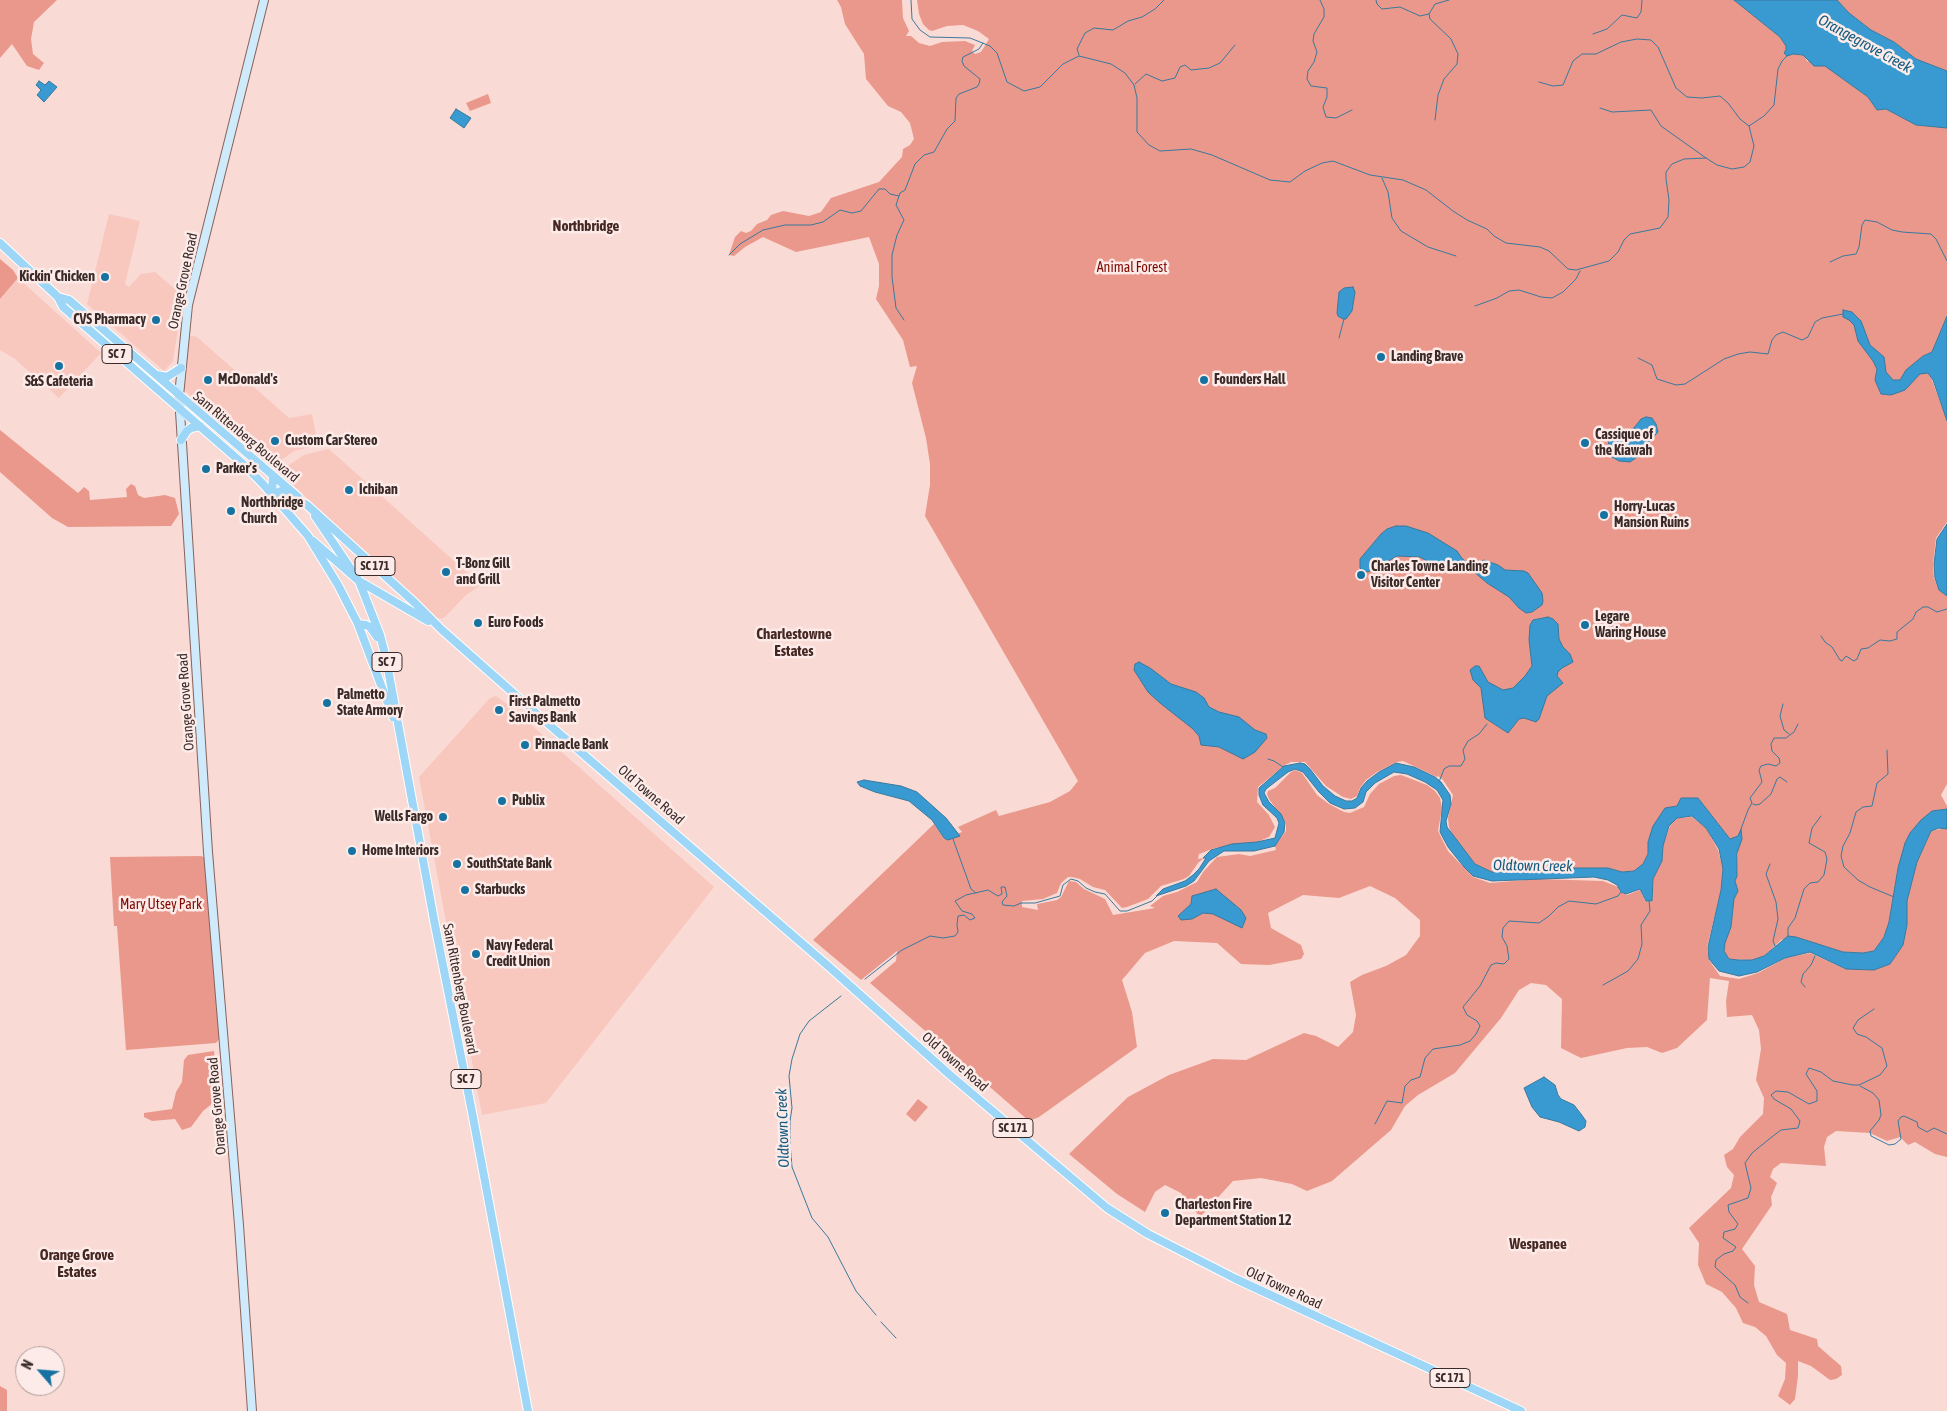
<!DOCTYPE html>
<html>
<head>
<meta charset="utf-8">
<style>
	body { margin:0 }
	#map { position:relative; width:1947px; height:1411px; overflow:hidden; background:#fadad4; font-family:"Asap Condensed",sans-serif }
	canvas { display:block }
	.north { position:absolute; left:15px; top:1346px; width:50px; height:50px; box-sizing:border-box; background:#fcebe8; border:1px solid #ae9e9b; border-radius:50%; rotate:297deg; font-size:14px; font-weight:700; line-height:20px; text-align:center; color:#3a2b28 }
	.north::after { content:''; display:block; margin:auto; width:18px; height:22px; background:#1673a1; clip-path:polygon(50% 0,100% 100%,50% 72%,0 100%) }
</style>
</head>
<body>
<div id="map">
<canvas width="1947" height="1411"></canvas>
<div class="north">N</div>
</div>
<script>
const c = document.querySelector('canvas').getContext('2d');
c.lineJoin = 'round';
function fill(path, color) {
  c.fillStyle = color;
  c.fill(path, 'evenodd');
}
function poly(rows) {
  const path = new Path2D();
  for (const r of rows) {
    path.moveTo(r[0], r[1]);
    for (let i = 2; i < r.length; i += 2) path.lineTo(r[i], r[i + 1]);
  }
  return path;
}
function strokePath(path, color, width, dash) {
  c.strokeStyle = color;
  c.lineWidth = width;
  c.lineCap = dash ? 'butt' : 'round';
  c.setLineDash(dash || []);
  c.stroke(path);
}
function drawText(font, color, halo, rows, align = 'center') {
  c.font = font + ' "Asap Condensed",sans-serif';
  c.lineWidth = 5;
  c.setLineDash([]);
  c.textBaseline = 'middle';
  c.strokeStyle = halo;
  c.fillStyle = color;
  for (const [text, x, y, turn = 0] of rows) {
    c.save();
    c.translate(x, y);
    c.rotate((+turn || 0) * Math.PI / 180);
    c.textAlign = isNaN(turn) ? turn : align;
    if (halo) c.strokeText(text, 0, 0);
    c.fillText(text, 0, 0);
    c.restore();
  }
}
const built = poly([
	[109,214,140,221,125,284,129,287,141,274,155,272,183,296,173,361,164,371,87,304],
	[18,278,101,353,59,398,15,359,0,350,0,299],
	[188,335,197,337,289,418,312,414,318,445,294,451,273,466,266,465,183,389],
	[329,449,481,585,466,595,445,617,441,619,436,617,337,527,283,475,283,471,286,467,304,455],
	[496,696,511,707,714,887,546,1103,482,1115,419,777,490,698]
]);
const green = poly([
	[0,0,57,0,34,22,31,39,33,54,44,63,39,70,27,66,12,44,0,58],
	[837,0,902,0,903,18,909,31,906,36,911,36,919,43,930,46,942,42,965,41,975,45,972,51,975,54,981,52,989,39,978,31,963,25,947,26,932,31,929,30,923,24,919,14,917,0,1734,0,1780,37,1786,45,1786,50,1793,54,1804,55,1807,61,1825,65,1868,97,1877,110,1886,109,1916,125,1947,128,1947,316,1932,352,1923,356,1947,421,1947,522,1936,538,1933,564,1934,578,1939,590,1947,596,1947,784,1941,795,1947,806,1947,809,1932,811,1898,868,1889,922,1884,937,1874,951,1863,953,1843,952,1796,937,1781,940,1764,956,1752,960,1729,959,1724,951,1725,943,1731,927,1734,899,1738,891,1735,881,1737,876,1738,849,1698,798,1677,806,1648,841,1648,854,1643,864,1634,871,1622,872,1608,868,1492,872,1475,864,1453,836,1449,827,1448,818,1453,795,1443,780,1438,776,1437,777,1403,761,1397,762,1377,772,1366,780,1360,788,1357,796,1351,799,1343,797,1326,786,1305,762,1291,762,1285,765,1258,787,1257,802,1269,815,1275,827,1269,837,1257,842,1215,848,1199,854,1198,859,1204,858,1198,863,1189,876,1184,879,1161,886,1148,899,1127,907,1122,908,1105,890,1093,887,1080,879,1072,877,1068,877,1061,883,1057,893,1043,899,1022,901,1022,907,1038,910,1037,904,1057,900,1061,897,1069,881,1076,882,1084,889,1105,899,1113,915,1155,908,1150,906,1163,896,1177,892,1197,882,1203,872,1217,857,1239,854,1250,856,1276,850,1275,846,1286,831,1286,823,1269,799,1267,794,1268,791,1275,788,1291,772,1295,770,1302,773,1317,795,1329,804,1344,812,1350,813,1364,807,1370,794,1379,784,1394,776,1401,775,1427,785,1435,791,1440,798,1442,808,1438,831,1448,851,1473,877,1490,883,1538,879,1603,881,1618,887,1620,892,1627,895,1640,890,1645,901,1652,902,1653,879,1662,861,1663,846,1670,826,1677,818,1692,817,1706,828,1718,850,1723,869,1721,890,1707,947,1709,960,1720,976,1739,979,1758,973,1786,958,1810,953,1845,969,1874,970,1890,964,1903,945,1907,925,1907,901,1917,862,1931,831,1945,828,1947,829,1947,1157,1935,1154,1915,1142,1908,1145,1900,1137,1887,1141,1870,1133,1836,1131,1827,1137,1824,1147,1826,1166,1781,1163,1773,1169,1770,1177,1777,1183,1771,1197,1772,1205,1742,1249,1755,1266,1754,1285,1759,1302,1787,1314,1790,1330,1817,1339,1818,1346,1841,1366,1842,1375,1836,1379,1830,1380,1811,1366,1798,1361,1798,1376,1795,1399,1790,1405,1778,1396,1785,1379,1786,1363,1777,1355,1766,1336,1755,1327,1743,1323,1736,1308,1722,1292,1706,1284,1698,1265,1699,1243,1689,1228,1731,1188,1734,1175,1727,1167,1724,1155,1733,1149,1740,1137,1763,1114,1764,1098,1756,1080,1761,1049,1759,1030,1752,1015,1727,1017,1726,1001,1729,981,1710,978,1707,1020,1677,1048,1662,1053,1647,1047,1627,1048,1581,1058,1561,1048,1562,999,1546,985,1531,983,1519,990,1501,1018,1455,1073,1418,1095,1405,1106,1391,1130,1332,1181,1307,1191,1292,1184,1261,1178,1233,1181,1200,1217,1181,1193,1165,1185,1155,1192,1145,1212,1117,1194,1069,1154,1128,1097,1169,1075,1213,1059,1246,1060,1304,1033,1316,1036,1338,1047,1353,1032,1356,1015,1350,982,1362,975,1386,966,1406,955,1420,936,1420,920,1395,898,1370,886,1339,898,1303,895,1268,913,1271,928,1301,945,1304,954,1301,959,1269,965,1241,964,1217,943,1174,941,1145,953,1122,980,1132,1012,1137,1047,1039,1117,1029,1121,870,983,896,961,897,951,861,980,813,940,934,824,944,839,962,832,958,827,996,810,999,816,1050,802,1070,791,1078,781,925,516,930,485,930,464,926,438,912,383,917,366,910,367,903,340,876,299,879,286,879,264,869,237,796,252,763,237,745,247,734,256,729,255,735,237,741,231,746,233,751,231,757,224,767,220,771,215,783,211,809,216,821,212,831,198,879,182,902,157,903,149,910,145,914,139,910,123,901,112,888,106,866,79,864,54,845,24,841,7],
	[1837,0,1947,0,1947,71,1916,59,1894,42,1871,30,1849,13],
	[488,94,491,103,470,111,466,103],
	[0,259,13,270,18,278,0,299],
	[0,430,78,493,84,487,89,491,90,500,127,497,126,489,131,484,135,486,138,495,144,498,165,495,175,498,179,514,171,526,68,527,52,518,0,472],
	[201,856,206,858,220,1038,216,1043,126,1050,117,926,114,926,110,857],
	[214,1051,218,1091,213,1103,203,1111,191,1127,182,1130,175,1119,152,1121,144,1117,144,1113,172,1109,176,1092,182,1082,184,1060,188,1055],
	[918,1099,928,1107,915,1122,906,1114],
	[0,1386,7,1390,7,1411,0,1411]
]);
const water = poly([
	[1734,0,1837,0,1849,13,1871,30,1894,42,1916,59,1947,71,1947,128,1916,125,1886,109,1877,110,1868,97,1825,66,1814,66,1803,55,1793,54,1787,56,1784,53,1786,50,1786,46,1780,37,1734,0],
	[39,81,45,85,49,81,57,87,44,102,37,95,41,90,36,85,39,81],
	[456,109,471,118,464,128,450,118,456,109],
	[1353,287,1355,292,1352,311,1346,319,1343,319,1338,316,1337,313,1339,292,1344,288,1353,287],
	[1843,310,1852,312,1861,321,1870,345,1884,357,1886,372,1893,380,1900,380,1906,370,1923,356,1932,352,1947,316,1947,421,1933,380,1928,373,1920,374,1905,390,1891,395,1881,394,1875,380,1877,369,1873,361,1858,341,1854,325,1849,320,1843,317,1843,310],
	[1646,417,1652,418,1656,424,1658,432,1647,444,1643,453,1630,462,1619,461,1612,457,1608,446,1609,441,1634,428,1641,419,1646,417],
	[1947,524,1947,596,1939,590,1935,578,1934,564,1937,539,1947,524],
	[1396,526,1406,526,1428,533,1457,551,1461,557,1468,564,1474,566,1484,560,1498,565,1505,570,1524,571,1528,573,1542,593,1543,601,1542,605,1532,612,1526,613,1519,608,1509,597,1487,583,1473,571,1462,567,1452,572,1446,572,1420,557,1397,556,1378,567,1368,572,1363,571,1360,568,1360,559,1381,534,1387,529,1396,526],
	[1548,617,1553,619,1558,624,1559,639,1563,647,1570,654,1573,662,1562,668,1558,672,1557,676,1563,683,1547,696,1539,719,1536,722,1524,718,1519,719,1508,733,1485,718,1481,688,1473,680,1470,670,1475,666,1479,666,1488,682,1503,690,1513,688,1525,676,1532,666,1529,640,1530,625,1533,620,1548,617],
	[1139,662,1150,668,1171,684,1196,692,1204,698,1209,707,1219,712,1239,717,1255,730,1266,734,1267,738,1255,752,1243,759,1219,747,1201,745,1199,736,1193,729,1160,703,1148,692,1134,670,1135,664,1139,662],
	[1300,763,1305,764,1310,769,1323,786,1335,796,1346,801,1352,801,1357,798,1361,788,1367,781,1379,772,1396,763,1414,767,1435,777,1441,782,1450,795,1451,804,1446,821,1447,827,1475,864,1492,872,1553,868,1608,868,1622,872,1634,871,1643,864,1648,854,1648,842,1653,826,1665,808,1677,806,1681,798,1698,798,1730,839,1738,836,1741,829,1742,839,1737,853,1737,876,1735,881,1738,891,1734,899,1731,927,1725,943,1724,951,1729,959,1739,960,1752,960,1764,956,1788,936,1796,937,1843,952,1863,953,1874,951,1884,937,1889,922,1898,868,1905,843,1910,833,1921,820,1932,811,1947,809,1947,829,1939,828,1931,831,1917,862,1907,901,1907,925,1903,945,1890,964,1874,970,1846,969,1810,952,1785,958,1757,972,1739,976,1719,971,1709,959,1708,947,1721,890,1723,869,1719,849,1706,828,1692,816,1677,818,1669,826,1663,846,1662,861,1653,879,1652,901,1646,901,1640,889,1626,894,1621,892,1617,885,1608,880,1594,877,1492,881,1473,876,1464,867,1448,847,1440,832,1443,800,1437,790,1425,782,1407,774,1394,772,1375,783,1366,792,1363,802,1355,808,1344,809,1330,803,1319,792,1303,772,1295,769,1288,772,1266,789,1264,793,1269,802,1281,814,1285,823,1284,832,1275,846,1254,851,1224,851,1209,861,1194,881,1186,886,1156,896,1163,889,1185,881,1193,875,1199,869,1206,858,1203,858,1211,850,1232,844,1257,842,1275,838,1279,823,1277,818,1263,805,1259,795,1259,788,1284,766,1300,763],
	[864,780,901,786,917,792,946,818,960,836,948,840,944,838,932,820,909,801,875,792,860,786,857,782,864,780],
	[1216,889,1241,910,1246,918,1242,928,1213,914,1203,913,1192,919,1181,920,1178,916,1191,904,1192,896,1216,889],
	[1544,1077,1555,1085,1558,1095,1561,1099,1574,1105,1581,1114,1586,1121,1585,1127,1579,1131,1559,1122,1540,1117,1532,1107,1524,1088,1544,1077]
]);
const stream = poly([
	[911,0,912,19,920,30,930,37,970,38,990,46,997,53,1007,82,1024,91,1040,87,1063,64,1079,56,1111,64,1125,73,1134,85,1137,98,1137,132,1149,145,1160,151,1191,149,1212,155,1270,180,1290,182,1305,171,1322,163,1333,161,1370,175,1403,180,1426,190,1453,211,1467,220,1487,229,1494,236,1506,243,1540,247,1549,251,1568,269,1576,270,1609,261,1618,252,1624,240,1630,234,1660,228,1668,217,1669,200,1666,179,1666,172,1672,164,1684,159,1706,158],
	[1320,0,1324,9,1324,17,1314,34,1313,41,1317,52,1314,62,1308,71,1307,79,1311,86,1327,88,1327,97,1323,107,1326,117,1336,118,1352,110],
	[1376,0,1377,4,1382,9,1400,7,1420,16,1429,14,1435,4,1449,0],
	[1429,14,1430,19,1451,39,1458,54,1457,64,1444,79,1438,95,1435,120],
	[1593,34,1607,29,1622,15,1637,18,1641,12,1642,0],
	[1079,55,1077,49,1085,33,1094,28,1113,30,1128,21,1142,17,1155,9,1164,0],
	[1539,82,1553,86,1563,85,1573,61,1582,54,1596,54,1621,42,1637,39,1651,40,1658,47,1676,88,1687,97,1702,98,1720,96,1728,103,1740,119,1749,126],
	[1135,84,1146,74,1162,81,1175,78,1180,67,1185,65,1191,70,1209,68,1220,63,1235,45],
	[1600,108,1612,112,1651,110,1661,126,1706,158,1717,165,1732,169,1744,167,1750,162,1754,146,1749,126,1764,116,1774,105,1778,69,1782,61,1788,55],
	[1382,178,1388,192,1392,218,1401,231,1428,247,1456,256],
	[729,255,740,244,763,230,785,225,811,225,823,222,840,210,852,213,861,211,879,189,885,189,890,194,899,196],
	[1830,262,1843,256,1856,254,1859,247,1862,225,1865,220,1877,222,1892,230,1902,232,1931,234,1936,239,1947,261],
	[1475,306,1497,298,1509,291,1519,290,1541,297,1552,298,1563,292,1576,279,1580,271],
	[904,320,896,308,892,277,892,255,897,235,904,220,896,205,900,193,905,190,915,164,924,155,934,152,947,129,955,121,956,98,959,94,977,87,979,84,980,79,964,66,962,61,963,57,979,49,983,43],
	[1339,338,1344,319],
	[1638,358,1652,365,1657,379,1676,385,1685,384,1724,359,1738,354,1750,352,1768,354,1772,340,1776,335,1783,332,1802,340,1808,337,1815,322,1822,318,1843,314],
	[1821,636,1825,642,1832,647,1840,660,1842,661,1846,656,1854,661,1857,659,1861,649,1868,648,1880,640,1890,641,1897,639,1897,632,1913,619,1916,612,1923,607,1928,607,1937,612,1947,609],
	[1783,704,1780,716,1784,730,1789,734],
	[1887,750,1888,774,1877,783,1872,806,1863,807,1856,812,1850,833,1843,846,1841,856,1844,867,1858,880,1870,887,1894,897],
	[1268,759,1274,761,1283,767],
	[1439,782,1444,769,1449,766,1461,766,1465,759,1463,750,1468,741,1479,734,1487,724],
	[1753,804,1756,805,1760,804,1771,794,1777,779,1780,777,1787,782],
	[1741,829,1748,810,1752,803,1750,798,1762,782,1759,770,1761,766,1768,764,1776,766,1780,763,1779,758,1772,751,1771,744,1774,738,1786,738,1794,732,1798,724],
	[953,839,971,889,976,893],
	[1770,864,1766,874,1776,902,1778,919,1773,941,1775,946],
	[1788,936,1788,928,1795,918,1804,889,1810,883,1818,882,1824,875,1827,859,1825,852,1809,843,1812,828,1821,816],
	[865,979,902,950,930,936,943,938,955,936,958,932,957,925,958,916,964,915,970,920,975,918,972,914,962,911,955,901,966,895,988,890,998,896,1002,894,1001,887,1005,887,1007,896,1002,902,1003,905,1014,906,1021,903,1035,903,1060,896,1063,885,1071,879,1078,881,1086,888,1095,892,1105,894,1120,911,1127,911,1152,901,1159,894],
	[1603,985,1628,971,1638,959,1642,944,1641,925,1650,911,1649,900],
	[1805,987,1801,982,1803,974,1811,965,1815,956],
	[841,996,809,1021,800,1034,792,1059,789,1076,792,1108,790,1121,790,1143,792,1167,812,1218,828,1237,856,1291,876,1315],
	[1860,1086,1873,1093,1879,1100,1881,1115,1879,1120,1870,1131,1871,1136,1889,1145,1895,1144,1901,1139,1898,1121,1901,1117,1904,1116,1917,1122,1918,1127,1927,1132,1934,1128,1947,1134],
	[1375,1124,1387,1101,1402,1103,1405,1086,1411,1080,1420,1077,1425,1058,1433,1049,1460,1045,1470,1041,1476,1034,1480,1026,1477,1021,1467,1015,1463,1007,1480,986,1491,965,1496,963,1504,964,1509,959,1507,946,1502,937,1503,928,1509,921,1539,923,1549,916,1558,907,1569,901,1596,904,1618,896,1621,892],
	[1748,1303,1740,1297,1735,1285,1715,1267,1716,1260,1724,1254,1733,1251,1736,1247,1723,1238,1724,1232,1735,1229,1738,1224,1729,1212,1728,1205,1748,1198,1751,1188,1745,1163,1752,1153,1773,1136,1781,1130,1798,1128,1800,1121,1791,1109,1774,1099,1771,1095,1776,1091,1788,1092,1809,1104,1817,1101,1817,1091,1806,1074,1809,1068,1821,1072,1833,1081,1853,1085,1859,1085,1880,1075,1887,1066,1882,1048,1866,1037,1857,1034,1853,1028,1858,1020,1874,1009],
	[881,1322,896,1338]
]);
const secondary = poly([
	[252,1411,239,1225,208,852,179,396,188,305,264,0]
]);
const primary = poly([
	[0,243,58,297,63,307,242,463,262,483,308,536,338,585,358,624,393,717],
	[58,297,69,300,298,497],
	[157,375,167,377,181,368],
	[181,440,187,431,191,428,200,426],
	[273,476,272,495,281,491,307,505,415,603,442,630,546,722,827,965,950,1075,1107,1208,1148,1234,1236,1279,1521,1411],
	[315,516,359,581,380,635,386,658,434,920,472,1112,528,1411],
	[313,541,359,581,428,621],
	[358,624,366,625,370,627,377,637]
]);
const markers = [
	[105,277,5,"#1673a1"],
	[156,320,5,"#1673a1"],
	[1381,357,5,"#1673a1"],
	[59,366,5,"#1673a1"],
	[208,380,5,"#1673a1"],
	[1204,380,5,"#1673a1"],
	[275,441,5,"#1673a1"],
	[1585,443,5,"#1673a1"],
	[206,469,5,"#1673a1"],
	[349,490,5,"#1673a1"],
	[231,511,5,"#1673a1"],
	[1604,515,5,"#1673a1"],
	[446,572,5,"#1673a1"],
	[1361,575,5,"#1673a1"],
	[478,623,5,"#1673a1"],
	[1585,625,5,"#1673a1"],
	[327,703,5,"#1673a1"],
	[499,710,5,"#1673a1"],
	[525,745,5,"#1673a1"],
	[502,801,5,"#1673a1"],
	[443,817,5,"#1673a1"],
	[352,851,5,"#1673a1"],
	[457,864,5,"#1673a1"],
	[465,890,5,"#1673a1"],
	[476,954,5,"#1673a1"],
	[1165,1213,5,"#1673a1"]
];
const shields = [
	[117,354,30],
	[375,566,40],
	[387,662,30],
	[466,1079,30],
	[1013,1128,40],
	[1450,1378,40]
];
const shieldNames = [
	["SC 7",117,354],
	["SC 171",375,566],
	["SC 7",387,662],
	["SC 7",466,1079],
	["SC 171",1013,1128],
	["SC 171",1450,1378]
];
const parkNames = [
	["Animal Forest",1132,268],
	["Mary Utsey Park",161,905]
];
const poiNames = [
	["Kickin' Chicken",95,277,"right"],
	["CVS Pharmacy",146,320,"right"],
	["Landing Brave",1391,357],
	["McDonald's",218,380],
	["Founders Hall",1214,380],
	["S&S Cafeteria",59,382,"center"],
	["Cassique of",1595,435],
	["the Kiawah",1595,451],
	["Custom Car Stereo",285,441],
	["Parker's",216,469],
	["Ichiban",359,490],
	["Northbridge",241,503],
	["Church",241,519],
	["Horry-Lucas",1614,507],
	["Mansion Ruins",1614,523],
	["T-Bonz Gill",456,564],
	["and Grill",456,580],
	["Charles Towne Landing",1371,567],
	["Visitor Center",1371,583],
	["Legare",1595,617],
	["Waring House",1595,633],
	["Euro Foods",488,623],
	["Palmetto",337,695],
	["State Armory",337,711],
	["First Palmetto",509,702],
	["Savings Bank",509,718],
	["Pinnacle Bank",535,745],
	["Publix",512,801],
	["Wells Fargo",433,817,"right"],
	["Home Interiors",362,851],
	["SouthState Bank",467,864],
	["Starbucks",475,890],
	["Navy Federal",486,946],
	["Credit Union",486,962],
	["Charleston Fire",1175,1205],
	["Department Station 12",1175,1221]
];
const streetNames = [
	["Orange Grove Road",183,281,-78],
	["Sam Rittenberg Boulevard",246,437,40],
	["Orange Grove Road",186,702,-94],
	["Old Towne Road",651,795,41],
	["Sam Rittenberg Boulevard",460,989,79],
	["Old Towne Road",955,1062,41],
	["Orange Grove Road",217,1106,-95],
	["Old Towne Road",1284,1288,25]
];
const waterNames = [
	["Orangegrove Creek",1865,44,29],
	["Oldtown Creek",1533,866,1],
	["Oldtown Creek",783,1128,-92]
];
const neighbourhoodNames = [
	["Northbridge",586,226],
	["Charlestowne",794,634],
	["Estates",794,651],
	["Wespanee",1538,1244],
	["Orange Grove",77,1255],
	["Estates",77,1272]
];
fill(built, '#f8c8bf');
fill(green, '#ea988b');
fill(water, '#389ad0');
strokePath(water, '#39799e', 1);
strokePath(stream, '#39799e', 1);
strokePath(secondary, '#86635d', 10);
strokePath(primary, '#fff', 10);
strokePath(secondary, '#ceeafb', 8);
strokePath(primary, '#9dd6f7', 8);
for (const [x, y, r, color] of markers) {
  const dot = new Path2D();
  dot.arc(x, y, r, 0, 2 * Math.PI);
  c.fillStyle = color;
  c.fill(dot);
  strokePath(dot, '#fcebe8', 2);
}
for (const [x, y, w] of shields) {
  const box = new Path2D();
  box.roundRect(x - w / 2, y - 9.5, w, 19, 4);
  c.fillStyle = '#fcebe8';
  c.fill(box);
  strokePath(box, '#3a2b28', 1);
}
drawText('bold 12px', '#3a2b28', null, shieldNames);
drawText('14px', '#810b04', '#fcebe8', parkNames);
drawText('bold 14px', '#3a2b28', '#fcebe8', poiNames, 'left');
drawText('14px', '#3a2b28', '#fcebe8', streetNames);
drawText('italic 15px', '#125a7f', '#fcebe8', waterNames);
drawText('bold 15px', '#462823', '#fcebe8', neighbourhoodNames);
</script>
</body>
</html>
